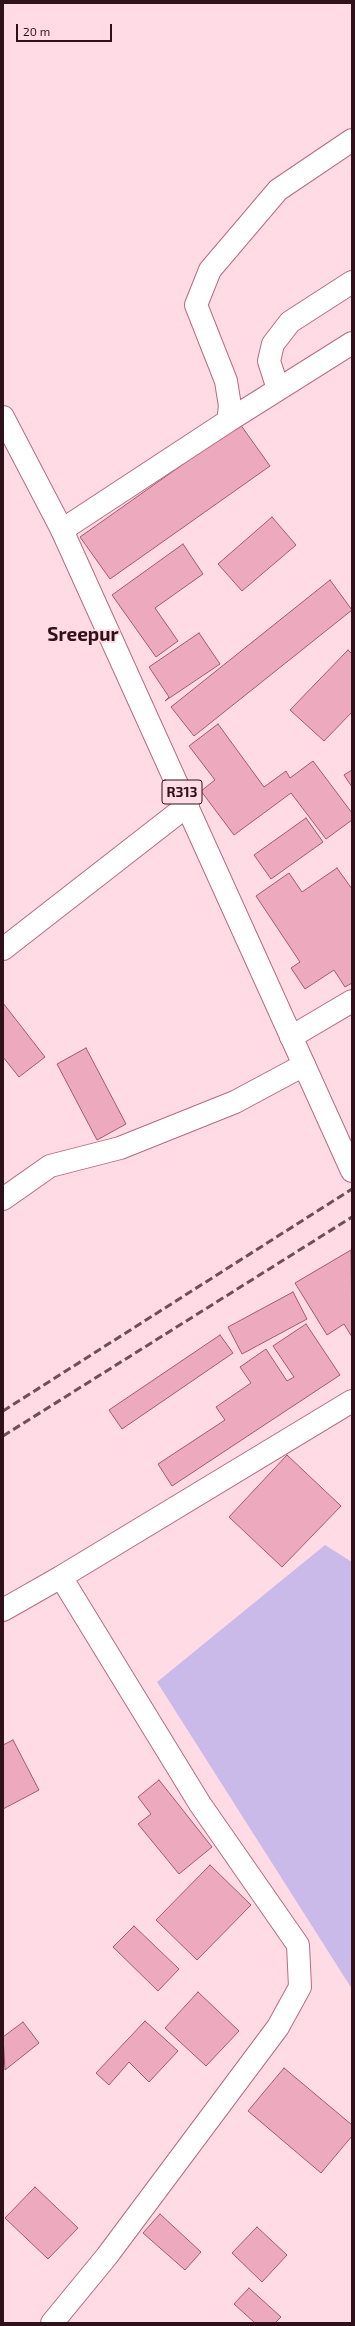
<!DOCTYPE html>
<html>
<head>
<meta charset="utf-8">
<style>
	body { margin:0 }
	#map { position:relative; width:355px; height:2326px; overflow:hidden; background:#ffdbe5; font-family:"Exo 2",sans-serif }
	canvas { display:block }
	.frame { position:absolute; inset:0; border:4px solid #2f111c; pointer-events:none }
	.scale { position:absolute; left:16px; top:24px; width:96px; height:18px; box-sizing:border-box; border:2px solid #2f111c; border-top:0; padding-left:5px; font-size:12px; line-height:14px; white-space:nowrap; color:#2f111c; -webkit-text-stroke:3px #ffdbe5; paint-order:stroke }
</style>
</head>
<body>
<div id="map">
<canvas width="355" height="2326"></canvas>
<div class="frame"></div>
<div class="scale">20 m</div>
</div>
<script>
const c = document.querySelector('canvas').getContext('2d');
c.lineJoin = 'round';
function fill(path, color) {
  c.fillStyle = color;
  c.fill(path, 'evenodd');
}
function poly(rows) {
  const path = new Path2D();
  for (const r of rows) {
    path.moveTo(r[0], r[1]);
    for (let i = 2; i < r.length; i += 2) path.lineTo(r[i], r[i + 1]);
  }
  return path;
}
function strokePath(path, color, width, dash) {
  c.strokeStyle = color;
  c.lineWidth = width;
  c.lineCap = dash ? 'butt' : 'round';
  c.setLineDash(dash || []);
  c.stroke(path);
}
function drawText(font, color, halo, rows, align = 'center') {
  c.font = font + ' "Exo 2",sans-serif';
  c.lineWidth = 3.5;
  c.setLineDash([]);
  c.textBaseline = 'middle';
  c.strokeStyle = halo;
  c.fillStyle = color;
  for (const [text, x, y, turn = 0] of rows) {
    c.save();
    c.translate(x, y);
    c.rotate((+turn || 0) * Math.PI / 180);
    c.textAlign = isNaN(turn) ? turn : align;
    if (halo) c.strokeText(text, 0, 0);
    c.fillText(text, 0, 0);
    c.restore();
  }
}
const green = poly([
	[325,1545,352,1562,352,1989,157,1682]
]);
const building = poly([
	[240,424,270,466,110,579,80,537,240,424],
	[272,517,296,545,242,591,218,564,272,517],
	[183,544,203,574,155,608,178,641,156,657,112,595,183,544],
	[330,580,352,610,194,736,171,707,330,580],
	[199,633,220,664,165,701,169,697,149,667,199,633],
	[348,650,352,654,352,712,324,741,290,710,348,650],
	[218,724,264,787,286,771,290,778,313,761,352,813,352,820,326,839,291,793,234,835,201,791,215,780,189,746,218,724],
	[352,770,352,787,344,775,352,770],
	[306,818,323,842,271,879,254,855,306,818],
	[337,868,352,889,352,983,345,987,334,970,305,989,291,968,300,962,256,896,289,873,302,892,337,868],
	[3,1003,45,1057,19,1077,3,1057,3,1003],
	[86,1048,126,1124,97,1140,57,1064,86,1048],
	[351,1250,352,1337,344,1324,327,1335,295,1283,351,1250],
	[293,1292,307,1319,242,1354,228,1327,293,1292],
	[306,1324,340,1375,172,1486,158,1464,225,1420,216,1407,251,1383,240,1367,266,1349,287,1381,294,1377,273,1346,306,1324],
	[220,1335,233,1353,122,1429,109,1410,220,1335],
	[287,1455,341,1506,282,1567,229,1517,287,1455],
	[13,1740,39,1790,3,1809,3,1745,13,1740],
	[159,1780,212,1847,179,1874,138,1824,151,1814,138,1797,159,1780],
	[210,1865,251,1905,197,1960,156,1920,210,1865],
	[134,1926,179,1969,158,1991,113,1947,134,1926],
	[198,1992,239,2031,206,2066,165,2028,198,1992],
	[145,2021,178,2051,149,2082,129,2062,109,2085,96,2073,145,2021],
	[23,2022,39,2043,5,2070,3,2037,23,2022],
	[284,2068,352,2125,352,2136,321,2173,248,2111,284,2068],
	[35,2187,78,2228,48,2259,5,2218,35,2187],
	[160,2214,201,2252,185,2270,143,2233,160,2214],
	[257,2227,287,2255,262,2282,232,2253,257,2227],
	[249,2288,281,2317,275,2323,255,2323,234,2304,249,2288]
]);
const minor = poly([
	[278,389,269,361,273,344,290,322,352,282],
	[228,421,352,343],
	[62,530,228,421,230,406,226,381,196,305,210,270,278,190,352,140],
	[3,949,188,805],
	[291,1037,352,1001],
	[3,1199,50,1166,120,1148,235,1102,304,1065],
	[3,1610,61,1577,352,1401],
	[52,2323,107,2256,278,2027,300,1987,298,1945,200,1804,61,1577]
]);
const major = poly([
	[3,417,62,530,352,1171]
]);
const rail = poly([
	[3,1411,352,1189],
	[3,1436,352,1217]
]);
const shields = [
	[182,792,40]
];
const shieldNames = [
	["R313",182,792]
];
const districtNames = [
	["Sreepur",83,635]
];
fill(green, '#c9bae9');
fill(building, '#edaabe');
strokePath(building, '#a45872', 1);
strokePath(minor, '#b86a84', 24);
strokePath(major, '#b86a84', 24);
strokePath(minor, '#fff', 22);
strokePath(major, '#fff', 22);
strokePath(rail, '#6f4f59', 3, [8, 4]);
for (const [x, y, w] of shields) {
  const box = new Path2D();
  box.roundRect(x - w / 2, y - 12, w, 24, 3);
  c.fillStyle = '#ffdbe5';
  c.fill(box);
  strokePath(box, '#2f111c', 1);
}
drawText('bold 14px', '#2f111c', null, shieldNames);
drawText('bold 19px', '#2f111c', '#ffdbe5', districtNames);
</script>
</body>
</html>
